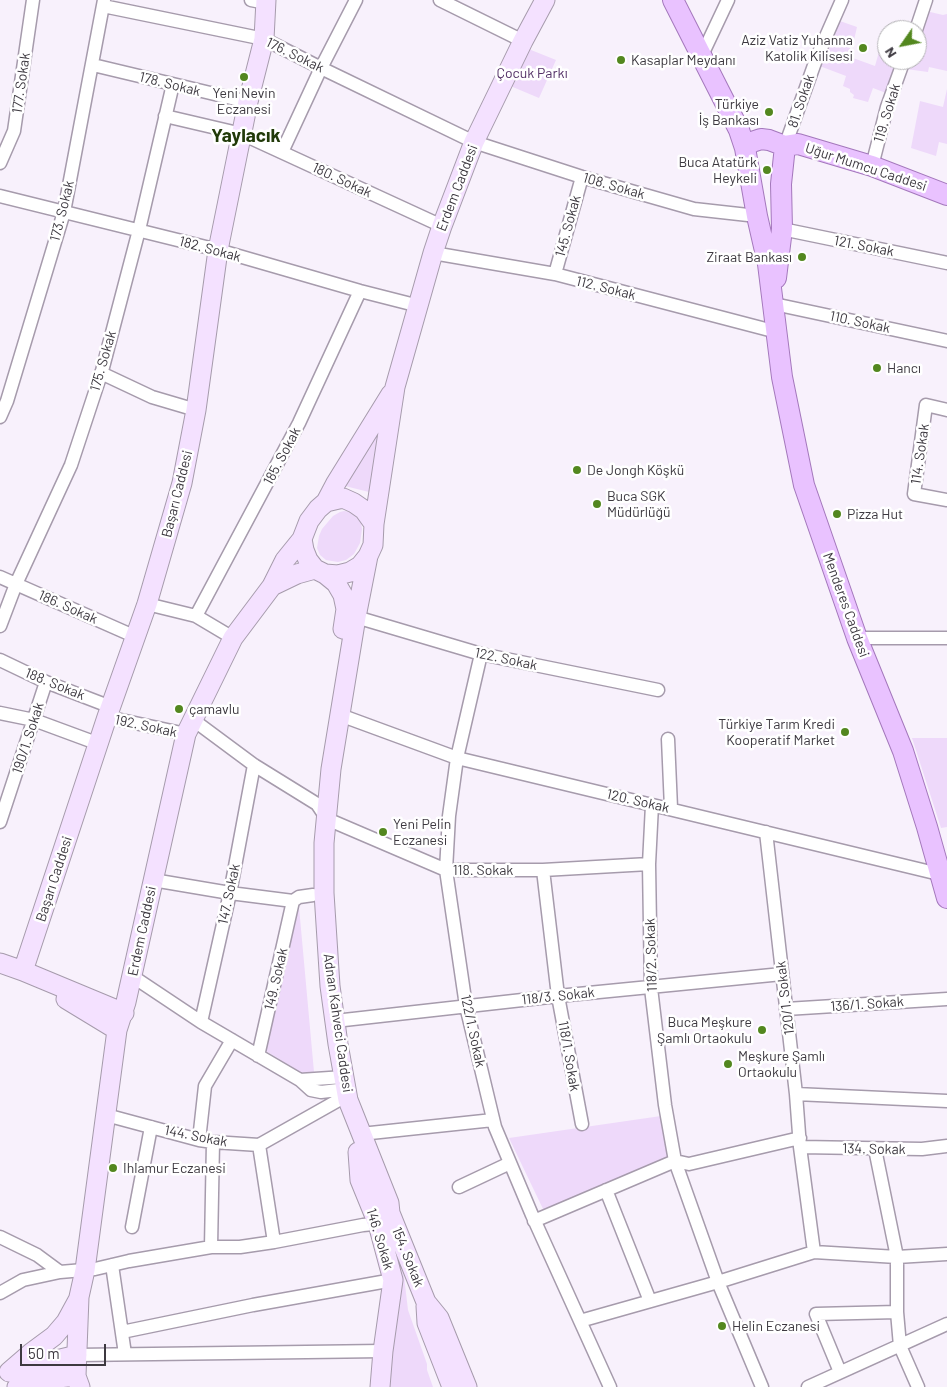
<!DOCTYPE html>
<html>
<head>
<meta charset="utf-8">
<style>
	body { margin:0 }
	#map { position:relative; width:947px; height:1387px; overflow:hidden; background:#f8f1fc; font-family:Barlow,sans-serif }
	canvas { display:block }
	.north { position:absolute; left:877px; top:20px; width:50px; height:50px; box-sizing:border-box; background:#fff; border:1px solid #b1b0b3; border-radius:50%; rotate:237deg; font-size:14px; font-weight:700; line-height:20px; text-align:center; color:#3d3940 }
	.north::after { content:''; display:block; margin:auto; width:18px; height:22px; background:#53871f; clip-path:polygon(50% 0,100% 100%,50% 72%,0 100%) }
	.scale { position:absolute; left:20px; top:1344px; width:86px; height:22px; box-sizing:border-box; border:2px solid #3d3940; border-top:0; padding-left:6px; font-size:15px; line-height:18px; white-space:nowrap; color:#3d3940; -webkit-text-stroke:4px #fff; paint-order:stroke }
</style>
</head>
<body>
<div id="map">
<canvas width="947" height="1387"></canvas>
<div class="north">N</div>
<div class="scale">50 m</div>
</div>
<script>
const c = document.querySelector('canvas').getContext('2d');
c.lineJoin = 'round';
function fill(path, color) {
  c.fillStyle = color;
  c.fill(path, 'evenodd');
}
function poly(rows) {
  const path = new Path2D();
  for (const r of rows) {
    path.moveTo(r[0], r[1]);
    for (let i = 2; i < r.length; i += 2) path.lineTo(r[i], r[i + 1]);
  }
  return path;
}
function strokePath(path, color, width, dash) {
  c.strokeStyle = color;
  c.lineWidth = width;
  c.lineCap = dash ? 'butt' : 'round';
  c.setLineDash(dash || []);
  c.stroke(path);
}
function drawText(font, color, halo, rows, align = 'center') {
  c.font = font + ' Barlow,sans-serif';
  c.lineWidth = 5;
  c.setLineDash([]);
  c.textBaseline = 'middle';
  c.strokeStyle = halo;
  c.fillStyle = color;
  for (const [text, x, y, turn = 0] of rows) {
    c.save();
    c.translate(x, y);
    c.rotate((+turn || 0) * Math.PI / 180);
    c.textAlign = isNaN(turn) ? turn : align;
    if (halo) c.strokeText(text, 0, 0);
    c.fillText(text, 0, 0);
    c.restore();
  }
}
const green = poly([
	[926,11,943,15,947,14,947,71,929,67,928,72,906,69,909,60,917,60,917,36],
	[837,20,857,27,854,40,850,40,849,47,850,48,850,52,854,54,853,58,875,66,884,34,887,35,887,43,884,54,887,56,887,60,899,61,886,93,873,88,868,102,853,98,854,95,850,92,850,89,843,86,846,76,817,65],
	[526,48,556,60,539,98,508,85],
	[947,89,947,144,939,142,936,156,911,148,920,101,943,107],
	[381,420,373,493,341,485],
	[344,511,352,512,358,517,361,521,362,529,360,543,354,554,346,560,338,562,326,560,320,555,317,548,319,536,322,529,333,516,340,512],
	[912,738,947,738,947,827,941,828],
	[299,907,314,1072,306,1076,266,1051],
	[661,1116,671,1158,544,1211,509,1138],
	[394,1246,404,1276,408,1310,427,1364,427,1370,433,1387,387,1387]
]);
const street = poly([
	[251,0,266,3],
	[440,0,523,41],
	[103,6,264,39,321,68,474,142,582,177,694,209,757,216],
	[916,30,926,0],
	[702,55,728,0],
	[93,65,248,102],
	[165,116,242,134,442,226],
	[785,146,817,57,842,0],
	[282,152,321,68,356,0],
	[0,163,14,131,33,0],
	[872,166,887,107,904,60],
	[0,196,218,250,360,291,419,306],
	[782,229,947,263],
	[433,253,555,274,777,332],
	[555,274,582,177],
	[774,304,947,341],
	[101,373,152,397,196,410],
	[947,410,926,405,914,494,947,500],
	[0,417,7,401,64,212,104,0],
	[0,577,136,637],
	[147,604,196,616,233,638],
	[196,616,299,423,360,291],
	[356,617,481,654,658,690],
	[0,626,16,584,71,465,102,371,139,230,173,84],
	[857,638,947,638],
	[481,654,457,758,449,816,446,870,466,1006,495,1127,532,1215,610,1387],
	[0,660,46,682,111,707],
	[0,713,34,720,99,744],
	[340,715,457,758,939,874],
	[107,717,186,734],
	[192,719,254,765,317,804,327,819,446,870,543,870,649,864],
	[668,739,671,808],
	[652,805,649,864,651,988,665,1105,675,1161,718,1282,762,1387],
	[0,822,46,682],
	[766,832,796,1094,800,1147,814,1252],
	[543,870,558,996,582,1124],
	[153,880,230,893,293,901,299,897,313,895],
	[132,976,201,1022,300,1080,311,1090,321,1092,347,1089],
	[786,1009,947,999],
	[335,1021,558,996,782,974],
	[201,1022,230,893,254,765],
	[258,1056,293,901],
	[300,1080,344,1077],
	[796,1094,947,1101],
	[106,1115,199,1140,213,1142,259,1145,337,1101],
	[361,1134,493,1120],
	[199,1140,205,1086,232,1040],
	[259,1145,274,1242],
	[800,1147,922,1149,947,1146],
	[875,1149,897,1257,897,1312,900,1346,918,1387],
	[459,1187,510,1163],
	[606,1190,650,1301],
	[534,1221,675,1161,689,1164,800,1138],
	[132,1227,151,1127],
	[0,1237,37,1255,60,1272],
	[211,1247,213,1142],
	[112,1265,125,1354],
	[0,1293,23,1280,60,1272,95,1269,129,1261,211,1247,240,1247,274,1242,363,1225,384,1223],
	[580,1321,718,1282,814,1252,897,1257,947,1254],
	[122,1332,253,1305,393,1280],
	[77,1355,383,1351],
	[840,1372,816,1314,897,1312],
	[808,1387,947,1324]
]);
const secondary = poly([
	[343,498,354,503,364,510,374,524,373,545,368,556,360,566,350,572,338,575,325,574,315,569,308,560,304,550,302,539,309,521,318,509,326,502,343,498],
	[326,502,336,483,391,394],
	[374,524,395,387,433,253,442,226,474,142,523,41,545,0],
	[368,556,356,617,331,769,324,843,324,893,330,986,338,1044,348,1100,389,1203,390,1213,426,1302,439,1318,467,1387],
	[325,574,336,583,343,595,346,609,343,629],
	[272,586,297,574,315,569],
	[0,963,23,971,124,1013],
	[23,971,107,717,147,604,182,483,196,410,218,250,248,102,264,39,266,0],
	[66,999,117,1030],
	[358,1152,360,1180,378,1224,393,1280,383,1351,380,1387],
	[426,1306,427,1323,452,1387],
	[15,1370,77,1355],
	[9,1372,31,1353,54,1336,66,1322,78,1300],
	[17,1387,32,1381,76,1376],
	[80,1387,76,1376,79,1297,85,1270,117,1030,126,1002,186,734,233,638,272,586,285,560,302,539]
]);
const primary = poly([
	[673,0,739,130,745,148,757,216,768,264,782,377,804,485,857,638,903,751,927,827,947,898],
	[785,146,798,144,872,166,947,195],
	[745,148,752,142,761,139,769,140,785,146],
	[776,278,782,229,781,184,785,146]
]);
const markers = [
	[863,48,5,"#53871f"],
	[621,60,5,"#53871f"],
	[244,77,5,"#53871f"],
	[769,112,5,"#53871f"],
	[767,170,5,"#53871f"],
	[802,257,5,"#53871f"],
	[877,368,5,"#53871f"],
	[577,470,5,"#53871f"],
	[597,504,5,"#53871f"],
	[837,514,5,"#53871f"],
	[179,709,5,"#53871f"],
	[845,732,5,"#53871f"],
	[383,832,5,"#53871f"],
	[762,1030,5,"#53871f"],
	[728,1064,5,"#53871f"],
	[113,1168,5,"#53871f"],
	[722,1326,5,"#53871f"]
];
const poiNames = [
	["Aziz Vatiz Yuhanna",853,40,"right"],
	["Katolik Kilisesi",853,56,"right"],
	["Kasaplar Meydanı",631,60],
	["Yeni Nevin",244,93,"center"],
	["Eczanesi",244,109,"center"],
	["Türkiye",759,104,"right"],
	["İş Bankası",759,120,"right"],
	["Buca Atatürk",757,162,"right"],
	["Heykeli",757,178,"right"],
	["Ziraat Bankası",792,257,"right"],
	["Hancı",887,368],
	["De Jongh Köşkü",587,470],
	["Buca SGK",607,496],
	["Müdürlüğü",607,512],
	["Pizza Hut",847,514],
	["çamavlu",189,709],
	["Türkiye Tarım Kredi",835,724,"right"],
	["Kooperatif Market",835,740,"right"],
	["Yeni Pelin",393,824],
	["Eczanesi",393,840],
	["Buca Meşkure",752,1022,"right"],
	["Şamlı Ortaokulu",752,1038,"right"],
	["Meşkure Şamlı",738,1056],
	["Ortaokulu",738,1072],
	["Ihlamur Eczanesi",123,1168],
	["Helin Eczanesi",732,1326]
];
const streetNames = [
	["176. Sokak",295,55,26],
	["177. Sokak",21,83,-82],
	["178. Sokak",170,84,14],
	["81. Sokak",801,101,-71],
	["119. Sokak",887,113,-73],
	["Uğur Mumcu Caddesi",866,167,18],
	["180. Sokak",342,180,25],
	["108. Sokak",614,186,16],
	["Erdem Caddesi",457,188,-69],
	["173. Sokak",62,211,-76],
	["145. Sokak",568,226,-75],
	["121. Sokak",864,246,11],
	["182. Sokak",210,249,15],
	["112. Sokak",606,288,14],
	["110. Sokak",860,322,12],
	["175. Sokak",103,361,-74],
	["114. Sokak",920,454,-82],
	["185. Sokak",282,456,-62],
	["Başarı Caddesi",177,494,-76],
	["Menderes Caddesi",846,605,70],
	["186. Sokak",68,607,24],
	["122. Sokak",506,659,12],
	["188. Sokak",55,684,22],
	["192. Sokak",146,726,12],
	["190/1. Sokak",28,738,-72],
	["120. Sokak",638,801,13],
	["118. Sokak",483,870],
	["Başarı Caddesi",54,879,-72],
	["147. Sokak",229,894,-78],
	["Erdem Caddesi",142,931,-78],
	["118/2. Sokak",651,955,-92],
	["149. Sokak",276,979,-77],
	["118/3. Sokak",558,996,-6],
	["120/1. Sokak",785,998,-97],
	["136/1. Sokak",867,1004,-4],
	["Adnan Kahveci Caddesi",338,1023,82],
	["122/1. Sokak",473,1031,78],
	["118/1. Sokak",569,1056,80],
	["144. Sokak",196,1136,11],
	["134. Sokak",874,1149,1],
	["146. Sokak",380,1239,73],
	["154. Sokak",408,1257,68]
];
const parkNames = [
	["Çocuk Parkı",532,73]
];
const districtNames = [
	["Yaylacık",246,136]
];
fill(green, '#eed9fa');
strokePath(street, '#a69bac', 15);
strokePath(secondary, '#a69bac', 21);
strokePath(primary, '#a478bc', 22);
strokePath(street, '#fff', 12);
strokePath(secondary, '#f4e1ff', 19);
strokePath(primary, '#e9c2ff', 20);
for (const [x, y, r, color] of markers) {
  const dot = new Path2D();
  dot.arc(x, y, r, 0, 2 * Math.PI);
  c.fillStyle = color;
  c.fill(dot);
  strokePath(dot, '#fff', 2);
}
drawText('14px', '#3d3940', '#fff', poiNames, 'left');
drawText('14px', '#3d3940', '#fff', streetNames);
drawText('14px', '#543167', '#fff', parkNames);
drawText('bold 19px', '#213a09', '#fff', districtNames);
</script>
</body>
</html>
